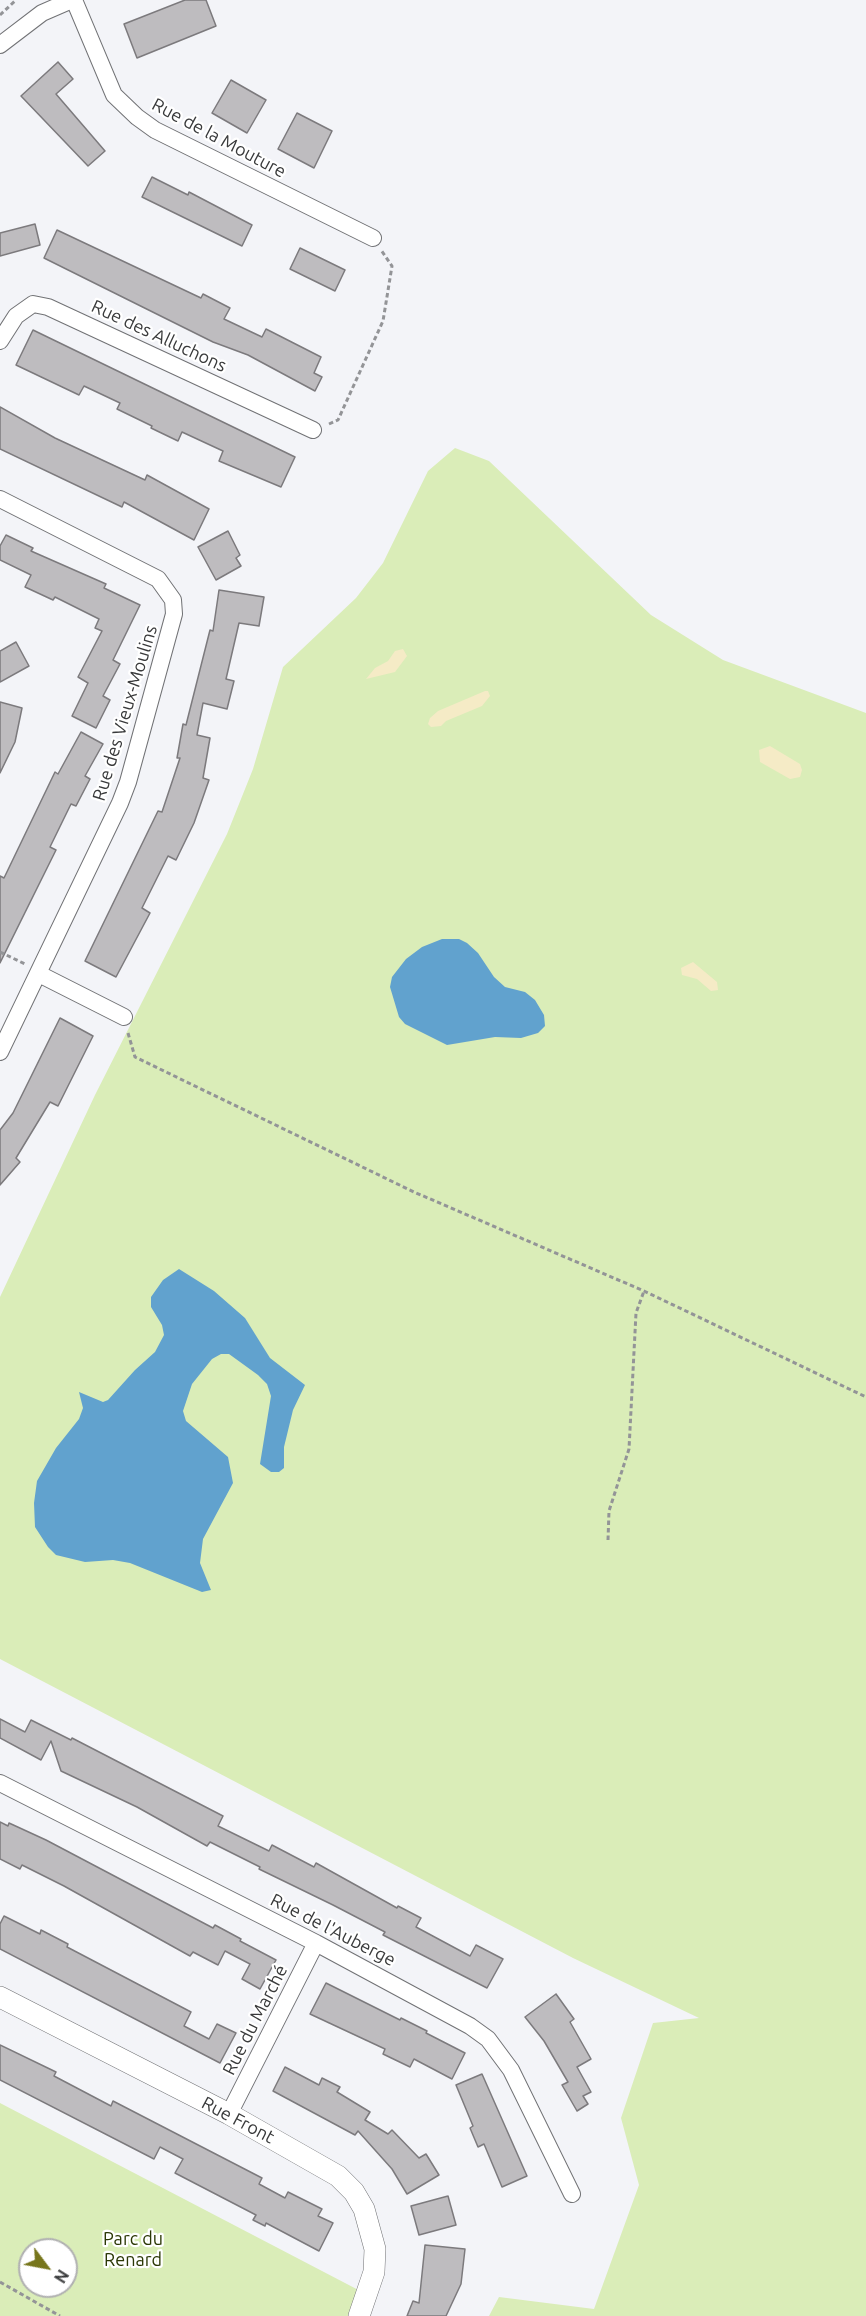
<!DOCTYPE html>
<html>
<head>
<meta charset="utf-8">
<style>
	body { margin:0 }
	#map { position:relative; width:866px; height:2316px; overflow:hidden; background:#f3f4f8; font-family:Ubuntu,sans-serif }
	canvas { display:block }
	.north { position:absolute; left:18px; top:2238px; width:60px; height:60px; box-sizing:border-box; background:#fff; border:2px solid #b0b0b1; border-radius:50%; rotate:122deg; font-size:16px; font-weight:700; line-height:24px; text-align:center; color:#393a3b }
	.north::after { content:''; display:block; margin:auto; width:21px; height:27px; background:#77761c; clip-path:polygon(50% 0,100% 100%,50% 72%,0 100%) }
</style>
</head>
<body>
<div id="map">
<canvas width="866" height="2316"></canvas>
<div class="north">N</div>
</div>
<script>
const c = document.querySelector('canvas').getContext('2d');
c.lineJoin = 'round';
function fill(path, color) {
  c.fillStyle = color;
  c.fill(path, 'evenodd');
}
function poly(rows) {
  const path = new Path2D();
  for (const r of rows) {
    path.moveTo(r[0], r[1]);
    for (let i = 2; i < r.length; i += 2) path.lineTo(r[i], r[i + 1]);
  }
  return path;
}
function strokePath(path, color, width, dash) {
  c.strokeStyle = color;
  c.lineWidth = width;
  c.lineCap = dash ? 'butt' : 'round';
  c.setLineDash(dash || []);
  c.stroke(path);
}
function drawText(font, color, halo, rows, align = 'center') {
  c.font = font + ' Ubuntu,sans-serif';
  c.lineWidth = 4.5;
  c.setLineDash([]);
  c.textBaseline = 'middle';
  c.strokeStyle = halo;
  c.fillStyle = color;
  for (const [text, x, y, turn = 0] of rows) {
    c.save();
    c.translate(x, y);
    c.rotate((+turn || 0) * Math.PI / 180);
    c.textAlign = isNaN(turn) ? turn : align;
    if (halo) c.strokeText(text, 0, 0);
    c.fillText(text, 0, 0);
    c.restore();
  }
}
const green = poly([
	[455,448,489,461,651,615,723,660,866,713,866,2316,489,2316,499,2297,594,2309,639,2185,621,2118,653,2023,699,2018,573,1958,0,1659,0,1297,95,1095,227,834,253,769,283,667,356,598,383,563,428,471],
	[0,2103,368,2295,359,2316,0,2316],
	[30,2250,66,2250,66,2286,30,2286]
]);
const sand = poly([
	[403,649,407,656,395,672,366,679,375,668,388,661,395,651],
	[485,691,488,691,490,696,482,706,446,721,441,726,431,727,428,724,430,718,438,711],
	[770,746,800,764,802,770,800,777,790,779,760,762,759,750],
	[693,962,717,982,718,990,711,991,697,979,682,975,681,968]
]);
const water = poly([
	[442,939,459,939,467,943,478,953,494,977,505,987,525,992,535,1000,544,1015,545,1026,538,1033,521,1038,495,1037,447,1045,405,1024,399,1017,390,987,392,977,406,959,422,947],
	[179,1269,214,1291,245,1318,270,1358,305,1385,293,1410,284,1447,284,1468,279,1472,271,1472,260,1464,271,1396,267,1384,258,1375,229,1354,221,1354,212,1359,192,1384,183,1411,186,1421,228,1457,233,1483,203,1539,200,1563,211,1590,202,1592,130,1563,113,1560,85,1562,56,1555,48,1547,35,1527,34,1503,37,1481,56,1448,79,1419,83,1408,79,1392,103,1402,108,1400,135,1370,155,1352,164,1335,162,1325,151,1307,151,1297,163,1280]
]);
const building = poly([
	[185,0,206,0,216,26,137,58,124,24,185,0],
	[58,62,73,79,56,94,105,151,88,166,21,96,58,62],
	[231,80,266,100,247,133,212,113,231,80],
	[297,113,332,131,314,168,278,149,297,113],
	[152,177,188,195,189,192,252,225,242,246,142,197,152,177],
	[35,224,40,245,0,256,0,233,35,224],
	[57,230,201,298,203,294,230,308,224,319,262,337,266,329,321,357,314,373,322,377,315,391,248,355,213,342,44,258,57,230],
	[300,248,345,270,335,291,290,269,300,248],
	[33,330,295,457,281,487,219,461,223,451,182,432,178,441,151,428,152,426,117,409,120,403,84,386,79,395,16,365,33,330],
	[0,407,55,438,145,480,147,475,209,509,194,540,124,502,122,507,0,449,0,407],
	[228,531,240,555,236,558,241,566,216,580,198,547,228,531],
	[6,535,33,548,31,551,106,584,104,588,140,605,113,660,120,664,103,696,110,700,96,728,72,716,88,683,78,677,102,631,95,628,99,619,55,597,53,600,25,587,31,575,0,560,0,546,6,535],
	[219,590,264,597,259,626,239,623,226,679,234,681,227,709,203,703,197,735,210,738,203,778,209,780,194,823,176,860,168,856,142,908,150,913,116,977,85,961,158,811,162,812,180,758,177,758,183,724,186,725,210,630,213,631,219,590],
	[16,642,29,666,0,682,0,651,16,642],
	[0,702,22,708,15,742,0,773,0,702],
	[81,732,103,744,85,776,90,779,76,806,71,804,50,847,56,850,0,963,0,876,4,878,55,772,58,774,81,732],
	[60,1018,93,1036,58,1106,50,1102,16,1158,20,1162,0,1185,0,1130,13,1113,60,1018],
	[0,1719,25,1732,31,1720,71,1740,72,1738,223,1816,218,1826,269,1851,272,1845,314,1867,316,1863,397,1908,398,1906,421,1918,416,1927,470,1956,476,1945,503,1959,487,1988,383,1935,385,1932,333,1905,259,1869,260,1867,210,1842,207,1846,137,1807,61,1771,51,1741,41,1760,0,1738,0,1719],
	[0,1822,8,1826,9,1823,46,1840,213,1928,215,1925,241,1939,240,1941,276,1960,260,1989,242,1979,250,1964,225,1951,218,1965,193,1952,190,1956,64,1886,22,1865,20,1869,0,1859,0,1822],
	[4,1916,40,1934,41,1930,68,1944,67,1947,191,2012,184,2026,209,2039,217,2024,236,2033,220,2063,0,1949,0,1924,4,1916],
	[326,1983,400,2020,401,2018,427,2031,426,2033,465,2053,452,2079,414,2059,410,2067,383,2054,385,2049,310,2014,326,1983],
	[556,1994,574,2019,570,2022,591,2059,577,2067,591,2092,583,2096,588,2104,577,2111,562,2085,568,2082,544,2041,525,2017,556,1994],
	[0,2045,56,2072,54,2076,111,2106,113,2101,262,2178,259,2184,285,2198,288,2192,322,2209,318,2216,333,2223,319,2251,266,2223,265,2226,253,2220,256,2215,175,2173,183,2159,160,2147,154,2159,0,2080,0,2045],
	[285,2067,319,2085,322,2078,340,2087,337,2092,370,2112,365,2120,388,2134,392,2130,419,2158,426,2154,439,2175,407,2194,392,2169,358,2131,355,2135,273,2091,285,2067],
	[482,2074,527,2176,502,2187,484,2144,478,2147,470,2128,473,2126,456,2085,482,2074],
	[448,2196,456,2225,419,2235,411,2206,448,2196],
	[425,2245,465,2249,461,2284,446,2316,407,2316,413,2301,419,2303,425,2245]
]);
const path = poly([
	[0,15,16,0],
	[329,424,338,420,383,321,392,266,381,250],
	[0,952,25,964],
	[128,1033,135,1057,414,1192,644,1291,866,1397],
	[608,1540,609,1511,629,1449,636,1313,644,1291],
	[0,2282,60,2316]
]);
const minor = poly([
	[74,0,114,95,137,117,155,130,373,238],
	[0,45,42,13,72,0],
	[0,341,16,316,33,304,48,307,313,430],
	[0,499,158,579,173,600,174,614,128,782,120,803,0,1052],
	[39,974,124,1017],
	[0,1783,316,1943,470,2026,488,2039,511,2070,572,2194],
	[229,2114,316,1943]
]);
const tertiary = poly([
	[0,1997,229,2114,338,2176,354,2192,364,2209,375,2249,374,2272,359,2316]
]);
const streetNames = [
	["Rue de la Mouture",219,138,28],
	["Rue des Alluchons",159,336,25],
	["Rue des Vieux-Moulins",125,713,-73],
	["Rue de l'Auberge",333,1930,27],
	["Rue du Marché",255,2020,-63],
	["Rue Front",238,2120,28]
];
const parkNames = [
	["Parc du",133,2239],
	["Renard",133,2260]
];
fill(green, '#daedb8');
fill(sand, '#f5ebc6');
fill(water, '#61a2ce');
fill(building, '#bebcbf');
strokePath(building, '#7c7a7d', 1.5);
strokePath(minor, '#717275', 18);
strokePath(tertiary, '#717275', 22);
strokePath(path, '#939497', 3, [4.5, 3]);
strokePath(minor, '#fff', 16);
strokePath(tertiary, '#fff', 21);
drawText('18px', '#393a3b', '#fff', streetNames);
drawText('18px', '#2b3805', '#fff', parkNames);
</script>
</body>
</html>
